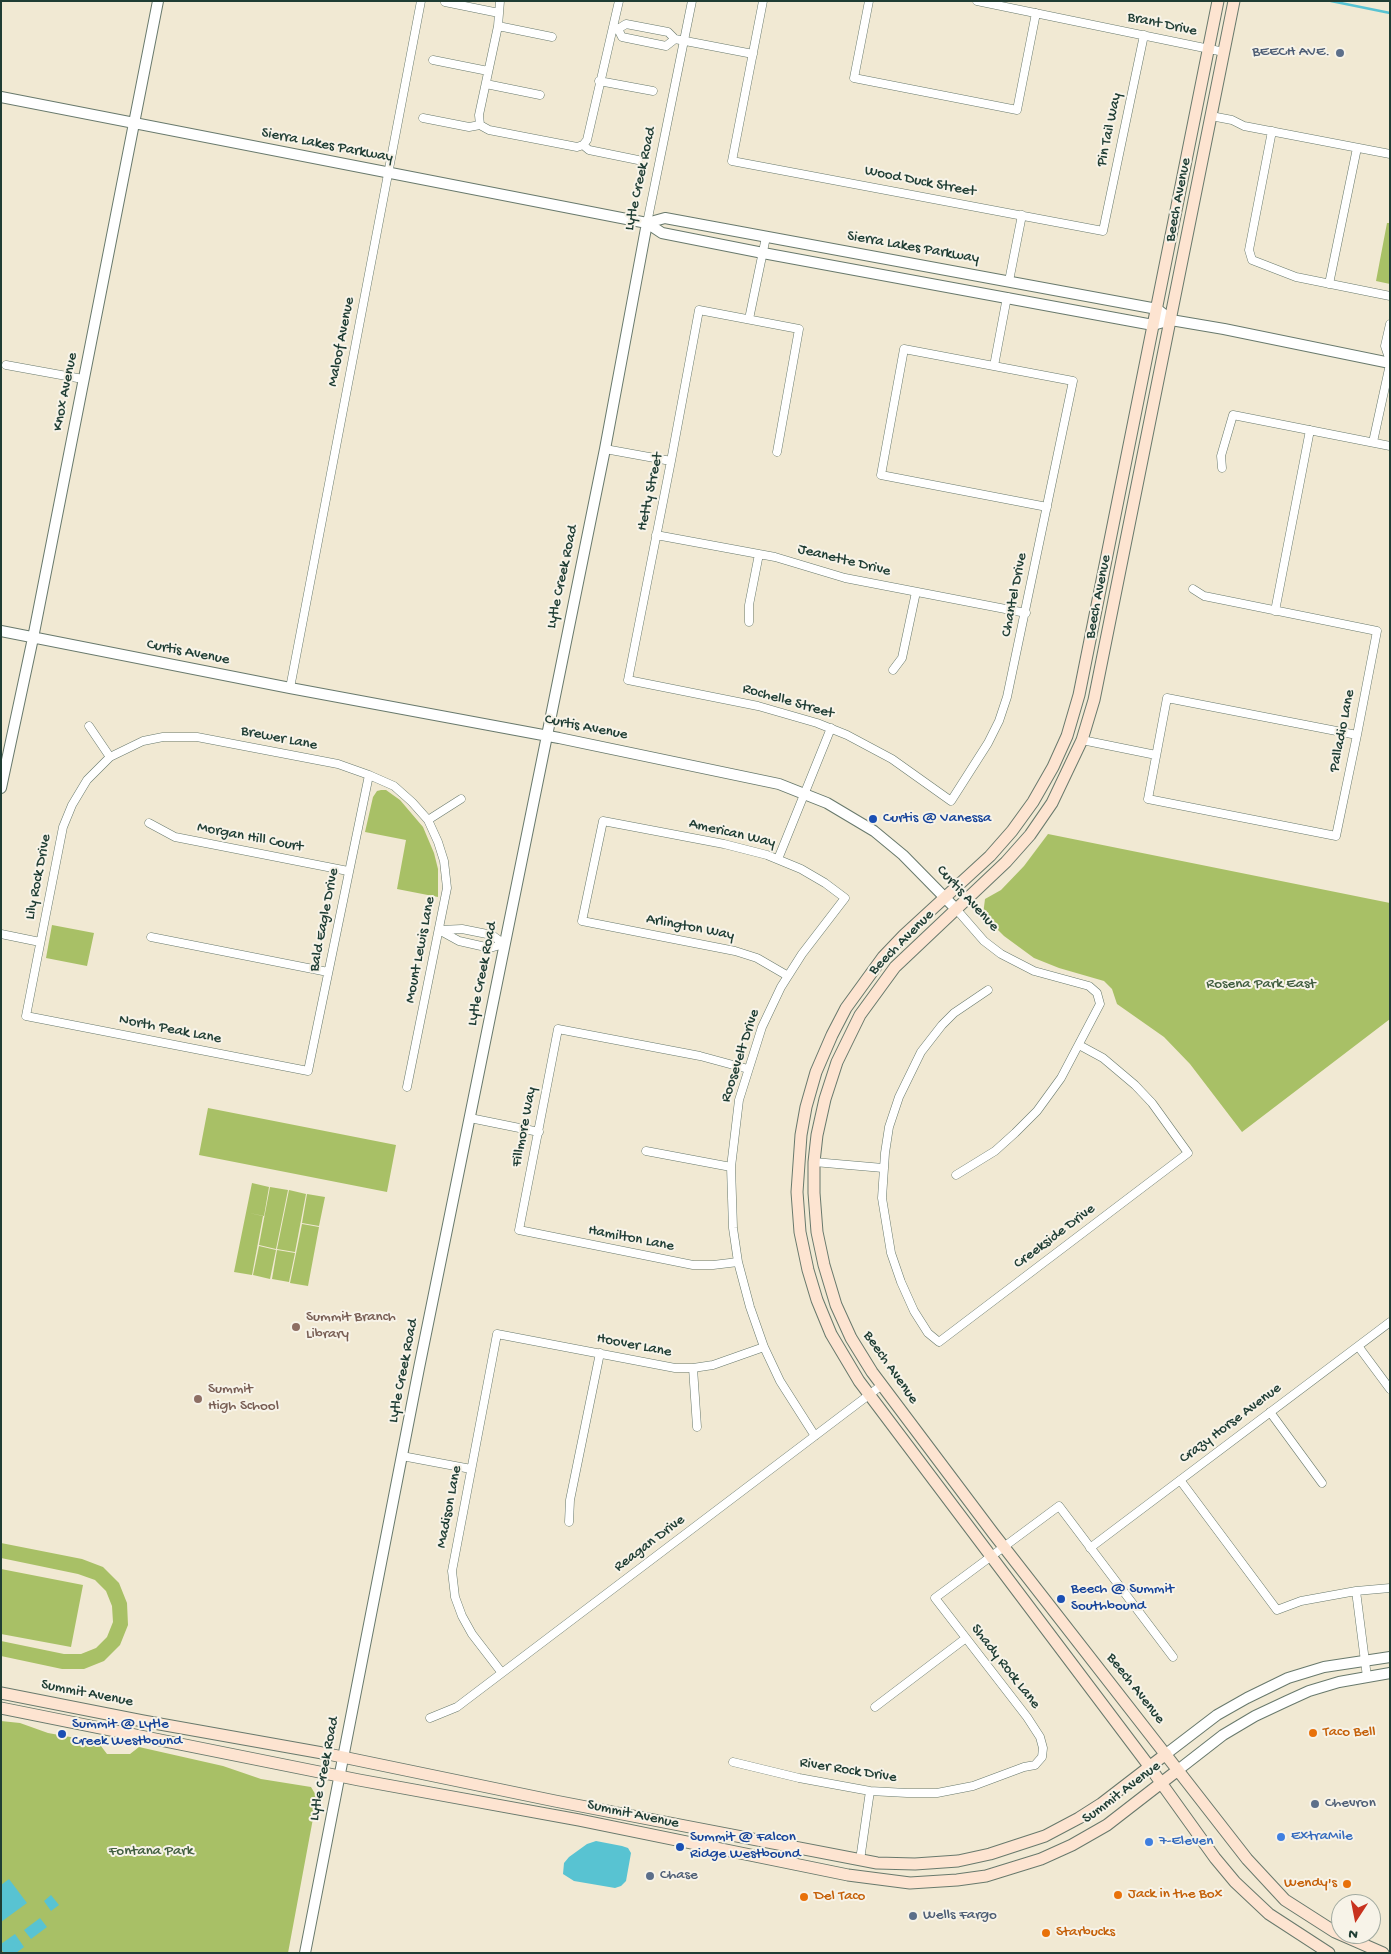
<!DOCTYPE html>
<html>
<head>
<meta charset="utf-8">
<style>
	body { margin:0 }
	#map { position:relative; width:1391px; height:1954px; overflow:hidden; background:#f1e9d3; font-family:"Gochi Hand",sans-serif }
	canvas { display:block }
	.frame { position:absolute; inset:0; border:2px solid #1f3d34; pointer-events:none }
	.north { position:absolute; left:1331px; top:1894px; width:50px; height:50px; box-sizing:border-box; background:#f7f3e8; border:1px solid #a1aaa0; border-radius:50%; rotate:191deg; font-size:14px; font-weight:700; line-height:20px; text-align:center; color:#1f3d34 }
	.north::after { content:''; display:block; margin:auto; width:18px; height:22px; background:#c8321e; clip-path:polygon(50% 0,100% 100%,50% 72%,0 100%) }
</style>
</head>
<body>
<div id="map">
<canvas width="1391" height="1954"></canvas>
<div class="frame"></div>
<div class="north">N</div>
</div>
<script>
const c = document.querySelector('canvas').getContext('2d');
c.lineJoin = 'round';
function fill(path, color) {
  c.fillStyle = color;
  c.fill(path, 'evenodd');
}
function poly(rows) {
  const path = new Path2D();
  for (const r of rows) {
    path.moveTo(r[0], r[1]);
    for (let i = 2; i < r.length; i += 2) path.lineTo(r[i], r[i + 1]);
  }
  return path;
}
function strokePath(path, color, width, dash) {
  c.strokeStyle = color;
  c.lineWidth = width;
  c.lineCap = dash ? 'butt' : 'round';
  c.setLineDash(dash || []);
  c.stroke(path);
}
function drawText(font, color, halo, rows, align = 'center') {
  c.font = font + ' "Gochi Hand",sans-serif';
  c.lineWidth = 4;
  c.setLineDash([]);
  c.textBaseline = 'middle';
  c.strokeStyle = halo;
  c.fillStyle = color;
  for (const [text, x, y, turn = 0] of rows) {
    c.save();
    c.translate(x, y);
    c.rotate((+turn || 0) * Math.PI / 180);
    c.textAlign = isNaN(turn) ? turn : align;
    if (halo) c.strokeText(text, 0, 0);
    c.fillText(text, 0, 0);
    c.restore();
  }
}
const green = poly([
	[1387,223,1390,223,1390,284,1376,281],
	[381,790,386,790,400,800,423,827,434,853,438,869,438,897,397,889,406,840,365,832,373,797,377,791],
	[1048,834,1390,903,1390,1019,1242,1132,1190,1064,1164,1037,1117,1004,1112,989,1104,981,1059,968,1034,958,1004,936,983,915,985,899,1001,890,1024,866],
	[52,925,94,933,87,966,46,958],
	[208,1108,396,1145,387,1192,199,1155],
	[252,1183,269,1187,264,1216,249,1213,263,1216,252,1275,234,1272],
	[270,1187,288,1190,276,1249,259,1245],
	[289,1190,306,1194,295,1252,277,1249],
	[307,1194,325,1197,319,1226,302,1223],
	[302,1224,319,1227,308,1286,290,1283],
	[259,1246,276,1250,270,1279,253,1275],
	[277,1250,295,1253,289,1282,272,1279],
	[1,1543,82,1559,103,1567,119,1583,127,1603,128,1625,120,1645,104,1661,84,1669,62,1669,1,1656,1,1641,64,1654,81,1654,96,1648,107,1637,113,1622,112,1606,106,1591,95,1580,78,1574,1,1558],
	[1,1569,83,1585,71,1647,1,1634],
	[1,1721,20,1723,48,1733,98,1742,107,1754,130,1754,139,1747,223,1766,261,1779,311,1787,317,1797,288,1953,1,1953]
]);
const water = poly([
	[596,1841,622,1846,628,1848,631,1853,626,1881,621,1886,615,1888,574,1881,563,1874,564,1863,569,1857,587,1844],
	[9,1879,27,1903,1,1922,1,1885],
	[51,1895,59,1905,51,1911,44,1901],
	[40,1918,47,1927,31,1939,24,1930],
	[15,1934,24,1947,16,1953,4,1953,1,1949,1,1944]
]);
const stream = poly([
	[1331,1,1390,13]
]);
const minor = poly([
	[500,1,498,26,479,115,480,125,489,130,577,147,583,145,587,140,619,1],
	[763,1,732,161,1103,231,1144,35],
	[869,1,854,78,1017,110,1036,13],
	[977,1,1224,52],
	[445,2,499,13],
	[498,26,552,37],
	[675,39,666,46,622,37,618,29,626,24,668,32,675,39,753,54],
	[433,60,488,71],
	[599,81,653,91],
	[486,84,540,95],
	[1211,116,1232,120,1244,126,1390,154],
	[423,118,469,127,480,125],
	[1272,131,1249,250,1252,260,1296,277,1390,296],
	[583,145,589,150,638,160],
	[647,223,692,1],
	[1009,281,1022,215],
	[1329,284,1357,148],
	[749,319,766,237],
	[1390,324,1385,346,1390,361],
	[6,365,83,379],
	[994,366,1007,297],
	[1373,442,1390,364],
	[605,449,671,461],
	[777,452,799,329,699,310,671,461,628,680,758,706,817,723,847,735,892,759,951,801,988,743,999,721,1007,697,1073,381,904,349,881,475,1047,507],
	[1222,468,1221,456,1233,415,1390,446],
	[656,535,775,557,845,578,1026,613],
	[1193,589,1204,596,1377,631,1357,735,1336,836,1148,799,1167,698,1357,735],
	[1275,611,1310,430],
	[749,622,749,605,759,554],
	[893,670,902,658,916,592],
	[290,688,421,1],
	[89,726,110,757],
	[1082,740,1156,755],
	[369,775,308,1071,26,1016,63,827,72,805,87,780,110,757,143,741,163,737,197,737,338,764,369,775,394,786,412,802,428,820,438,842,444,861,447,888,407,1087],
	[428,820,461,799],
	[149,823,175,837,348,871],
	[778,859,831,728],
	[439,930,459,941,490,948,504,944],
	[440,930,462,929,492,935,504,944],
	[1,934,40,942],
	[151,937,328,972],
	[788,976,757,958,735,951,582,921,603,821,724,844,767,855,801,869,825,883,845,898,802,954,781,987,762,1027,739,1100,731,1167,733,1228,738,1262,750,1307,764,1347,780,1381,815,1436],
	[988,990,954,1013,942,1025,921,1052,899,1097,889,1127,885,1153,882,1198,891,1253,901,1282,914,1311,928,1333,939,1342,1188,1153,1152,1103,1135,1085,1103,1058,1079,1045],
	[470,1118,539,1132],
	[646,1151,731,1167],
	[814,1162,883,1168],
	[956,1175,995,1151,1015,1133,1037,1111,1061,1078,1100,1004,1097,993,1089,986,1034,971,1001,954,984,941,957,910],
	[738,1262,713,1265,693,1265,519,1230,558,1029,700,1056,748,1069],
	[1358,1346,1390,1389],
	[693,1368,697,1427],
	[1270,1412,1322,1483],
	[402,1456,471,1469],
	[1180,1480,1277,1610,1301,1601,1356,1591,1390,1588],
	[569,1522,570,1500,600,1353],
	[1090,1548,1390,1322],
	[1356,1591,1367,1677],
	[502,1673,472,1634,462,1616,455,1597,452,1571,497,1334,675,1368,693,1368,713,1365,764,1347],
	[875,1707,966,1638],
	[430,1718,457,1707,882,1385],
	[733,1762,799,1778,870,1791,907,1793,937,1793,973,1786,1024,1767,1035,1765,1042,1757,1043,1748,1040,1737,1027,1717,935,1598,1059,1506,1173,1657],
	[860,1860,870,1791]
]);
const tertiary = poly([
	[1,97,647,223,662,233,763,253,1153,325,1171,320,1224,329,1390,363],
	[647,223,665,218,1157,309,1171,320],
	[1,631,290,688,559,738,779,784,827,803,874,831,903,855,957,910],
	[1,788,33,638,158,1],
	[1166,1754,1217,1715,1247,1698,1288,1678,1324,1667,1390,1657],
	[1178,1770,1223,1735,1255,1716,1287,1701,1309,1691,1339,1682,1390,1673],
	[305,1953,419,1368,605,449,647,223]
]);
const secondary = poly([
	[1218,1,1079,695,1067,736,1053,767,1033,802,1012,831,990,856,904,935,883,957,846,1008,832,1035,816,1072,806,1107,801,1135,797,1192,800,1232,808,1270,817,1300,831,1334,859,1381,1149,1766,1215,1858,1235,1882,1269,1914,1329,1953],
	[1234,1,1094,700,1082,740,1052,803,1030,835,1006,862,895,967,860,1015,837,1062,825,1099,817,1135,814,1162,814,1193,817,1232,824,1265,836,1305,851,1338,872,1372,993,1533,1247,1859,1285,1900,1335,1932,1383,1953],
	[1,1693,143,1721,328,1754,555,1801,877,1863,915,1864,958,1861,990,1854,1045,1836,1079,1818,1101,1804,1166,1754],
	[1,1708,359,1780,579,1820,848,1875,910,1883,957,1880,986,1876,1041,1859,1072,1845,1107,1825,1178,1770]
]);
const markers = [
	[1340,53,5,"#5c6f8a"],
	[873,819,5,"#1a4fb4"],
	[296,1327,5,"#8d6e63"],
	[198,1399,5,"#8d6e63"],
	[1061,1599,5,"#1a4fb4"],
	[1313,1733,5,"#e8710a"],
	[62,1734,5,"#1a4fb4"],
	[1315,1804,5,"#5c6f8a"],
	[1281,1837,5,"#3f7fe0"],
	[1149,1842,5,"#3f7fe0"],
	[680,1847,5,"#1a4fb4"],
	[650,1876,5,"#5c6f8a"],
	[1347,1884,5,"#e8710a"],
	[1118,1895,5,"#e8710a"],
	[804,1897,5,"#e8710a"],
	[913,1916,5,"#5c6f8a"],
	[1046,1933,5,"#e8710a"]
];
const streetNames = [
	["Brant Drive",1162,25,12],
	["Pin Tail Way",1110,130,-78],
	["Sierra Lakes Parkway",327,146,11],
	["Lytle Creek Road",641,179,-78],
	["Wood Duck Street",920,182,11],
	["Beech Avenue",1179,200,-79],
	["Sierra Lakes Parkway",913,248,10],
	["Maloof Avenue",342,342,-79],
	["Knox Avenue",66,392,-79],
	["Hetty Street",651,492,-78],
	["Jeanette Drive",844,561,14],
	["Lytle Creek Road",563,577,-78],
	["Chantel Drive",1015,595,-79],
	["Beech Avenue",1099,597,-79],
	["Curtis Avenue",188,653,11],
	["Rochelle Street",788,702,16],
	["Curtis Avenue",586,728,11],
	["Palladio Lane",1343,731,-79],
	["Brewer Lane",279,739,11],
	["American Way",732,834,13],
	["Morgan Hill Court",250,838,11],
	["Lily Rock Drive",39,877,-79],
	["Curtis Avenue",967,899,47],
	["Bald Eagle Drive",325,920,-79],
	["Arlington Way",690,928,11],
	["Beech Avenue",902,943,-45],
	["Mount Lewis Lane",421,950,-79],
	["Lytle Creek Road",483,974,-79],
	["North Peak Lane",170,1030,11],
	["Roosevelt Drive",741,1056,-72],
	["Fillmore Way",525,1127,-79],
	["Creekside Drive",1055,1237,-37],
	["Hamilton Lane",631,1239,11],
	["Hoover Lane",634,1346,11],
	["Beech Avenue",890,1368,55],
	["Lytle Creek Road",404,1371,-79],
	["Crazy Horse Avenue",1231,1424,-37],
	["Madison Lane",450,1507,-79],
	["Reagan Drive",650,1544,-37],
	["Shady Rock Lane",1005,1667,52],
	["Beech Avenue",1135,1689,52],
	["Summit Avenue",87,1694,11],
	["Lytle Creek Road",325,1769,-79],
	["River Rock Drive",848,1771,9],
	["Summit Avenue",1122,1793,-37],
	["Summit Avenue",633,1815,12]
];
const serviceNames = [
	["BEECH AVE.",1330,53,"right"],
	["Chevron",1325,1804],
	["Chase",660,1876],
	["Wells Fargo",923,1916]
];
const transitNames = [
	["Curtis @ Vanessa",883,819],
	["Beech @ Summit",1071,1590],
	["Southbound",1071,1607],
	["Summit @ Lytle",72,1725],
	["Creek Westbound",72,1742],
	["Summit @ Falcon",690,1838],
	["Ridge Westbound",690,1855]
];
const parkNames = [
	["Rosena Park East",1261,985],
	["Fontana Park",151,1852]
];
const educationNames = [
	["Summit Branch",306,1318],
	["Library",306,1335],
	["Summit",208,1390],
	["High School",208,1407]
];
const foodNames = [
	["Taco Bell",1323,1733],
	["Wendy's",1337,1884,"right"],
	["Jack in the Box",1128,1895],
	["Del Taco",814,1897],
	["Starbucks",1056,1933]
];
const shopNames = [
	["ExtraMile",1291,1837],
	["7-Eleven",1159,1842]
];
fill(green, '#a8c066');
fill(water, '#58c3d2');
strokePath(stream, '#58c3d2', 2.5);
strokePath(minor, '#68796c', 9);
strokePath(tertiary, '#68796c', 12);
strokePath(secondary, '#68796c', 13);
strokePath(minor, '#fff', 8);
strokePath(tertiary, '#fff', 10);
strokePath(secondary, '#fde4d1', 11);
for (const [x, y, r, color] of markers) {
  const dot = new Path2D();
  dot.arc(x, y, r, 0, 2 * Math.PI);
  c.fillStyle = color;
  c.fill(dot);
  strokePath(dot, '#f7f3e8', 2);
}
drawText('15px', '#1f3d34', '#f7f3e8', streetNames);
drawText('15px', '#4e5e75', '#f7f3e8', serviceNames, 'left');
drawText('15px', '#164399', '#f7f3e8', transitNames, 'left');
drawText('15px', '#415e40', '#f7f3e8', parkNames);
drawText('15px', '#785e54', '#f7f3e8', educationNames, 'left');
drawText('15px', '#c56008', '#f7f3e8', foodNames, 'left');
drawText('15px', '#366cbe', '#f7f3e8', shopNames, 'left');
</script>
</body>
</html>
